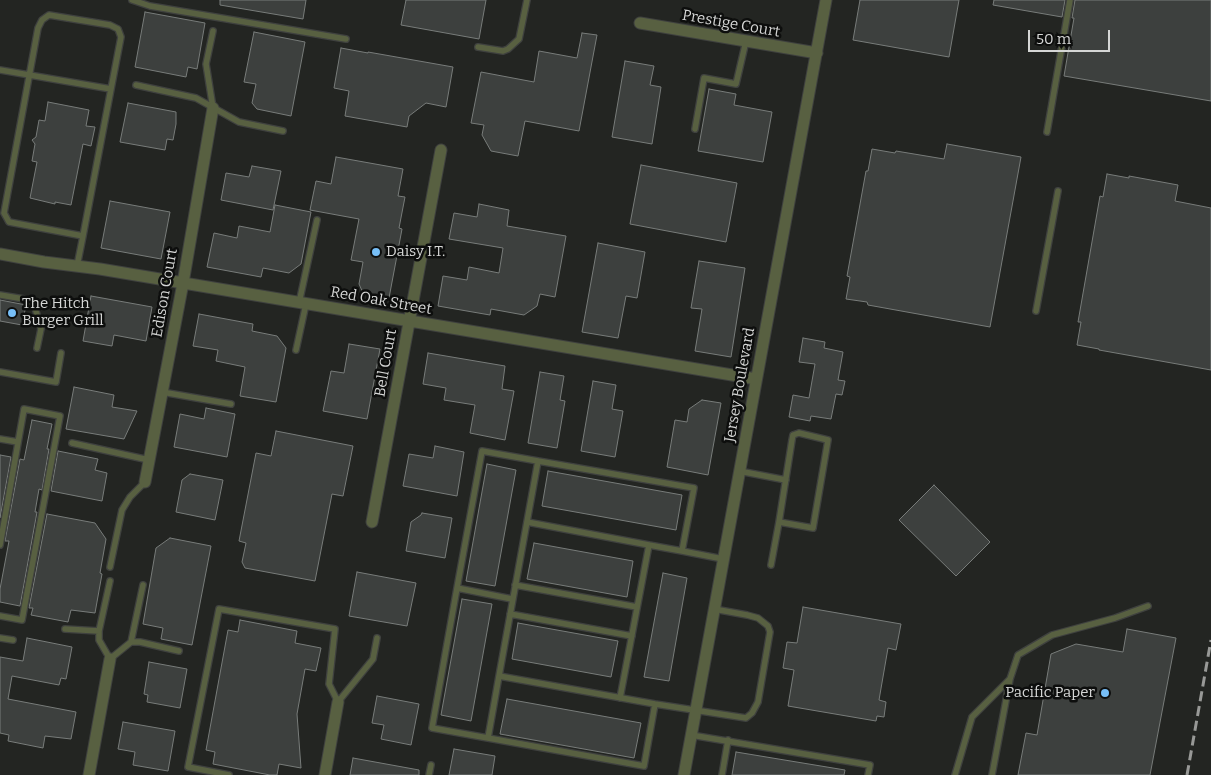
<!DOCTYPE html>
<html>
<head>
<meta charset="utf-8">
<style>
	body { margin:0 }
	#map { position:relative; width:1211px; height:775px; overflow:hidden; background:#232522; font-family:Bitter,serif }
	canvas { display:block }
	.scale { position:absolute; left:1028px; top:30px; width:82px; height:22px; box-sizing:border-box; border:2px solid #d5d6d5; border-top:0; padding-left:6px; font-size:15px; line-height:18px; white-space:nowrap; color:#d5d6d5; -webkit-text-stroke:4px #0d0e0d; paint-order:stroke }
</style>
</head>
<body>
<div id="map">
<canvas width="1211" height="775"></canvas>
<div class="scale">50 m</div>
</div>
<script>
const c = document.querySelector('canvas').getContext('2d');
c.lineJoin = 'round';
function fill(path, color) {
  c.fillStyle = color;
  c.fill(path, 'evenodd');
}
function poly(rows) {
  const path = new Path2D();
  for (const r of rows) {
    path.moveTo(r[0], r[1]);
    for (let i = 2; i < r.length; i += 2) path.lineTo(r[i], r[i + 1]);
  }
  return path;
}
function strokePath(path, color, width, dash) {
  c.strokeStyle = color;
  c.lineWidth = width;
  c.lineCap = dash ? 'butt' : 'round';
  c.setLineDash(dash || []);
  c.stroke(path);
}
function drawText(font, color, halo, rows, align = 'center') {
  c.font = font + ' Bitter,serif';
  c.lineWidth = 5;
  c.setLineDash([]);
  c.textBaseline = 'middle';
  c.strokeStyle = halo;
  c.fillStyle = color;
  for (const [text, x, y, turn = 0] of rows) {
    c.save();
    c.translate(x, y);
    c.rotate((+turn || 0) * Math.PI / 180);
    c.textAlign = isNaN(turn) ? turn : align;
    if (halo) c.strokeText(text, 0, 0);
    c.fillText(text, 0, 0);
    c.restore();
  }
}
const building = poly([
	[220,0,306,0,303,19,220,5,220,0],
	[406,0,486,0,479,39,401,25,406,0],
	[860,0,959,0,949,57,853,40,860,0],
	[994,0,1065,0,1062,17,993,5,994,0],
	[1075,0,1211,0,1211,101,1064,76,1074,18,1072,18,1075,0],
	[145,12,205,23,197,69,188,67,186,77,135,67,145,12],
	[254,32,305,42,291,116,257,109,252,103,256,84,244,82,254,32],
	[582,33,597,35,579,131,525,121,518,156,491,151,482,135,484,125,471,123,481,72,534,82,539,51,577,58,582,33],
	[341,48,368,53,368,52,453,67,446,107,426,103,409,116,407,127,345,116,349,91,334,88,341,48],
	[625,61,654,66,650,85,661,87,652,144,612,137,625,61],
	[709,89,736,94,734,105,772,112,763,162,698,151,709,89],
	[48,102,89,110,86,126,95,127,91,146,83,144,71,205,55,202,55,204,30,198,37,162,32,161,35,144,32,140,36,137,39,120,45,121,48,102],
	[128,103,176,112,176,124,173,140,167,139,165,150,120,142,128,103],
	[947,144,1021,157,990,327,868,305,867,302,846,299,850,277,847,276,866,171,868,171,872,149,895,153,896,151,944,159,947,144],
	[336,157,403,169,398,196,405,197,399,228,402,229,389,298,363,293,359,284,363,262,351,260,359,219,310,210,316,181,331,184,336,157],
	[641,165,737,183,726,242,630,224,641,165],
	[252,166,281,171,273,210,221,200,226,173,249,177,252,166],
	[1107,174,1129,178,1129,176,1178,185,1175,201,1211,208,1211,370,1099,350,1099,349,1077,345,1081,322,1078,322,1100,196,1103,197,1107,174],
	[110,201,170,212,161,259,101,248,110,201],
	[479,204,509,210,507,226,566,236,555,297,540,294,537,306,524,315,491,309,490,315,438,306,443,276,467,280,469,267,499,273,503,248,449,239,454,213,477,217,479,204],
	[275,205,311,212,301,264,289,273,263,268,261,277,207,267,214,233,237,238,239,226,270,232,275,205],
	[598,243,645,252,637,298,626,296,618,338,582,332,598,243],
	[699,261,745,268,731,357,695,351,702,309,691,308,699,261],
	[91,296,152,307,146,341,114,335,112,346,83,341,91,296],
	[0,300,26,305,22,325,0,321,0,300],
	[199,314,253,324,252,331,277,336,286,348,276,402,240,396,245,367,216,361,218,350,193,346,199,314],
	[803,338,825,342,824,348,843,352,838,380,845,381,842,395,836,394,831,419,811,416,810,421,789,417,793,395,809,398,815,364,799,362,803,338],
	[349,344,380,349,367,419,323,411,331,371,344,373,349,344],
	[428,353,505,366,502,389,514,391,505,440,470,433,475,405,444,400,446,388,423,384,428,353],
	[540,372,564,376,560,400,565,401,557,448,528,443,540,372],
	[593,381,616,385,612,409,623,411,615,457,581,451,593,381],
	[74,387,114,395,112,407,137,411,124,439,66,429,74,387],
	[702,400,721,403,708,475,667,467,675,420,687,422,689,409,702,400],
	[206,408,235,414,227,457,174,447,180,414,204,419,206,408],
	[32,420,52,424,47,449,49,449,42,490,39,489,35,512,37,512,20,606,0,602,0,589,9,541,5,541,20,459,24,460,32,420],
	[276,431,353,446,343,496,332,494,315,581,245,568,242,562,246,543,239,541,256,453,271,456,276,431],
	[435,446,464,452,457,496,403,486,409,454,433,458,435,446],
	[58,451,98,459,95,470,107,473,102,501,51,491,58,451],
	[0,455,11,457,0,518,0,455],
	[487,464,516,470,495,586,466,581,487,464],
	[548,471,682,495,676,530,542,506,548,471],
	[190,474,223,480,215,520,176,512,182,480,190,474],
	[934,485,990,542,956,576,899,520,934,485],
	[422,513,452,518,445,558,406,551,411,522,421,515,422,513],
	[47,514,95,523,106,539,100,573,102,574,95,613,71,610,68,622,31,615,33,608,29,608,47,514],
	[170,538,211,546,192,645,161,639,163,628,143,624,156,548,170,538],
	[534,543,633,561,627,597,527,579,534,543],
	[357,572,416,583,407,626,349,616,357,572],
	[663,573,687,578,669,681,644,677,663,573],
	[462,599,492,604,471,721,441,715,462,599],
	[803,607,901,624,896,650,888,648,879,700,886,702,884,717,877,716,876,721,788,706,794,670,783,668,787,642,797,643,803,607],
	[240,620,297,631,295,643,321,648,316,671,305,669,297,714,301,768,279,764,277,775,270,775,213,764,215,752,206,750,228,630,238,632,240,620],
	[518,623,618,641,611,677,512,659,518,623],
	[1127,629,1176,638,1150,775,1018,775,1026,733,1037,735,1051,654,1076,644,1123,652,1127,629],
	[27,638,72,647,66,679,61,678,59,685,12,676,8,699,76,712,71,739,45,736,43,748,8,741,9,735,0,733,0,657,23,661,27,638],
	[149,662,187,669,180,708,147,702,148,695,144,694,149,662],
	[377,696,419,704,411,745,381,739,384,725,372,723,377,696],
	[507,699,641,723,634,758,500,734,507,699],
	[123,722,175,731,168,771,133,765,135,752,118,749,123,722],
	[454,749,495,756,492,775,449,775,454,749],
	[736,752,845,770,844,775,732,775,736,752],
	[353,758,419,770,419,775,350,775,353,758]
]);
const service = poly([
	[132,0,150,6,346,39],
	[478,47,503,51,508,49,519,39,527,0],
	[0,70,111,89],
	[136,85,196,98,239,122,283,131],
	[213,108,206,64,213,31],
	[695,129,704,78,736,84,746,41],
	[1047,132,1070,0],
	[77,266,83,236,111,89,121,37,118,29,110,25,49,15,42,20,38,28,4,213,9,222,83,236],
	[0,295,24,299,34,304,41,329,37,348],
	[299,303,317,220],
	[1036,311,1058,191],
	[296,350,306,304],
	[0,372,56,382,61,353],
	[162,392,231,404],
	[799,433,828,440,813,528,779,522,792,440,793,435,799,433],
	[0,439,18,442],
	[72,443,149,460],
	[739,471,786,480],
	[527,522,649,545],
	[0,545,24,409,60,416,22,620,0,616],
	[771,565,779,522],
	[110,567,122,510,130,497,145,482],
	[110,581,99,631,99,640,110,659,131,642,140,642,179,651],
	[515,585,637,607],
	[457,588,482,451,538,461],
	[512,599,457,588,432,728,644,766,655,704],
	[714,609,747,615,758,618,768,626,770,632,758,702,752,713,746,718,655,704,499,676,538,461,694,488,682,551,723,559],
	[510,614,632,636],
	[65,629,99,631],
	[0,638,13,640],
	[131,642,143,585],
	[1010,679,1018,655,1052,635,1115,618,1148,606],
	[620,698,649,545,682,551],
	[691,735,870,765,868,775],
	[488,738,499,676],
	[229,775,188,767,219,609,335,629,329,684,338,702,373,659,377,638],
	[429,775,431,765],
	[722,775,728,740],
	[955,775,972,717,1010,679,992,775]
]);
const minor = poly([
	[640,23,817,53],
	[0,254,44,262,100,269,756,379],
	[145,482,183,283,213,108],
	[372,522,441,150],
	[89,775,110,659],
	[325,775,338,702],
	[684,775,826,0]
]);
const rail = poly([
	[1187,775,1211,640]
]);
const markers = [
	[376,252,5,"#77bff7"],
	[12,313,5,"#77bff7"],
	[1105,693,5,"#77bff7"]
];
const streetNames = [
	["Prestige Court",731,24,10],
	["Edison Court",165,293,-80],
	["Red Oak Street",381,301,10],
	["Bell Court",386,363,-80],
	["Jersey Boulevard",740,385,-80]
];
const poiNames = [
	["Daisy I.T.",386,252],
	["The Hitch",22,304],
	["Burger Grill",22,321],
	["Pacific Paper",1095,693,"right"]
];
fill(building, '#3d403e');
strokePath(building, '#787c7a', 1);
strokePath(service, '#3f413f', 8);
strokePath(minor, '#3f413f', 13);
strokePath(service, '#586041', 5.5);
strokePath(minor, '#586041', 11);
strokePath(rail, '#989997', 3, [10, 5]);
for (const [x, y, r, color] of markers) {
  const dot = new Path2D();
  dot.arc(x, y, r, 0, 2 * Math.PI);
  c.fillStyle = color;
  c.fill(dot);
  strokePath(dot, '#0d0e0d', 2);
}
drawText('15px', '#d5d6d5', '#0d0e0d', streetNames);
drawText('15px', '#d5d6d5', '#0d0e0d', poiNames, 'left');
</script>
</body>
</html>
